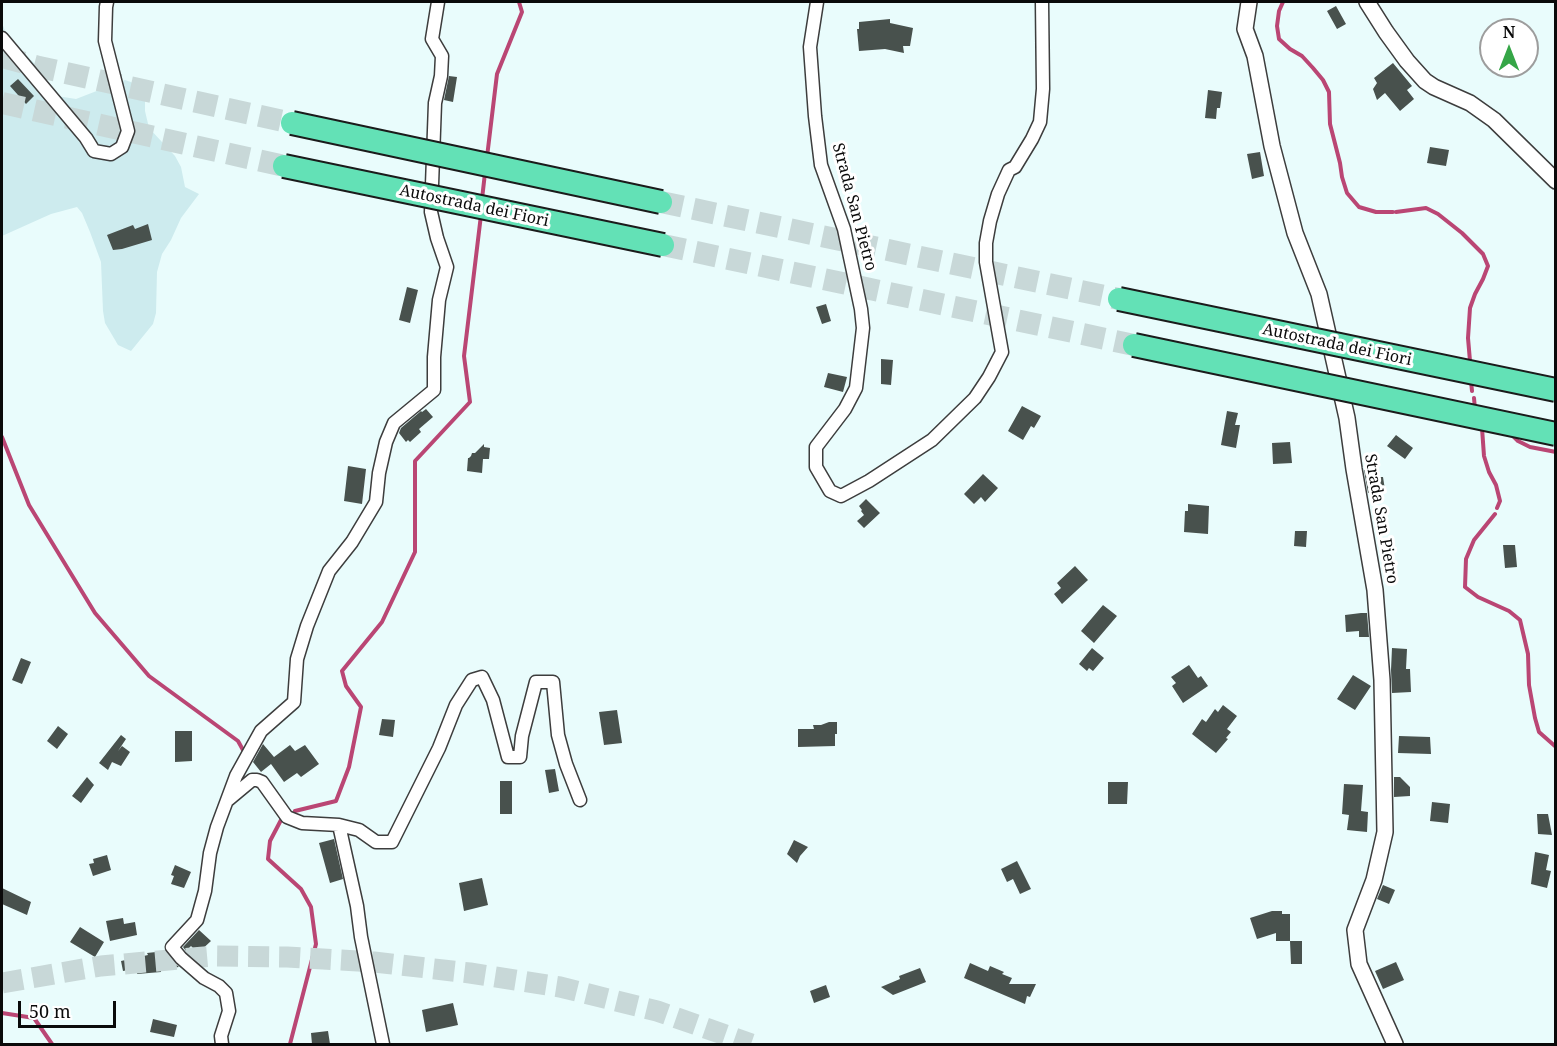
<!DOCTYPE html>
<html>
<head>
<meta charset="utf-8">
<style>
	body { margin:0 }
	#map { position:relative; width:1557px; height:1046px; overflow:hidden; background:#e9fcfc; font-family:"Noto Serif",serif }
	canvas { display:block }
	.frame { position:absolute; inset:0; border:3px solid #0a0a0a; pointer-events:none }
	.north { position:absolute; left:1479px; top:18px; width:60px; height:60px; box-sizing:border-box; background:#fff; border:2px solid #9d9d9d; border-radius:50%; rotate:0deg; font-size:16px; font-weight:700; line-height:24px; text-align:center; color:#0a0a0a }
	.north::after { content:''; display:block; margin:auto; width:21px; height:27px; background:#35a647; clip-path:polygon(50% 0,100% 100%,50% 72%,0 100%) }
	.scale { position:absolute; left:18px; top:1001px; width:98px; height:27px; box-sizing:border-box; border:3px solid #0a0a0a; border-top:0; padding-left:8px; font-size:18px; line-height:21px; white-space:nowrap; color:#0a0a0a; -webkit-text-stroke:4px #fff; paint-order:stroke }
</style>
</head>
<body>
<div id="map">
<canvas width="1557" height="1046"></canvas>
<div class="frame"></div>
<div class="north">N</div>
<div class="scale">50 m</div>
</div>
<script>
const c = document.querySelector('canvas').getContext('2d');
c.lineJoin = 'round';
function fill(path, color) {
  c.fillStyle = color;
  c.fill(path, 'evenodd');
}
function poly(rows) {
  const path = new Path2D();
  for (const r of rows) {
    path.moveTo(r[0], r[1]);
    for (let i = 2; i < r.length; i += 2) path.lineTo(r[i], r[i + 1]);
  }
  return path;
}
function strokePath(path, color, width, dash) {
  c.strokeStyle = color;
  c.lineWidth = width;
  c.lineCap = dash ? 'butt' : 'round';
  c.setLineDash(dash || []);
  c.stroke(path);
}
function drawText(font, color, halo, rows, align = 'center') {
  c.font = font + ' "Noto Serif",serif';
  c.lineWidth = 6;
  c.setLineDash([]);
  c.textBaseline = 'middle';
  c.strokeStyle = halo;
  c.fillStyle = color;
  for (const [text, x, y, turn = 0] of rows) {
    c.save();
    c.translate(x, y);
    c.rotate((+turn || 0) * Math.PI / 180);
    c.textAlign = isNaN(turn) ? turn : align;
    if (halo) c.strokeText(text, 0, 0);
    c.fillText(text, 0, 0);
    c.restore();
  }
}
const farmland = poly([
	[2,23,7,36,36,65,57,96,76,99,125,80,145,87,145,111,149,128,175,156,181,167,185,187,199,194,181,218,171,240,162,254,157,272,156,313,153,324,131,351,118,345,105,323,103,311,101,262,90,232,82,213,77,207,51,214,2,236]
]);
const stream = poly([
	[1283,2,1279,11,1277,26,1279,39,1290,49,1302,56,1313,68,1323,80,1329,92,1330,124,1340,163,1342,177,1347,193,1359,207,1376,212,1393,212],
	[487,157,497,74,522,12,519,2],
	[482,199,485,173],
	[1396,212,1426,208,1438,214,1462,233,1483,254,1488,266,1483,279,1475,294,1470,308,1468,338,1470,361],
	[1471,381,1472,391],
	[1474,398,1475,409],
	[1482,428,1484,456,1489,472,1496,485,1500,501,1497,508],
	[1512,435,1518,441,1530,447,1556,452],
	[2,437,29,505,95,613,149,676,238,741,243,750],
	[1495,514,1474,540,1466,559,1465,587,1478,597,1509,611,1520,620,1528,654,1529,685,1535,718,1539,732,1556,747],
	[295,811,336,801,349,767,361,707,346,686,342,671,382,622,415,552,415,461,470,402,464,356,481,215],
	[281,820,270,841,268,859,301,889,311,907,316,944,290,1044],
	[2,1013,34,1018,52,1044]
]);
const building = poly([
	[1336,6,1346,24,1337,29,1327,11],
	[890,19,890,23,913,28,910,46,903,46,904,53,885,49,859,51,857,29,859,29,859,22],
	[1393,63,1412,86,1407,90,1414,99,1400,111,1385,93,1377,100,1373,89,1377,83,1374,78],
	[449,76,457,77,453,102,444,100],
	[18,79,34,96,26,104,10,86],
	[1208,90,1222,92,1220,108,1217,108,1216,119,1205,118],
	[1430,147,1449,150,1446,166,1427,163],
	[1260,152,1264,176,1252,179,1247,154],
	[148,224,152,240,122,249,113,250,107,235,133,225,135,229],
	[407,287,418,290,410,323,399,320],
	[826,304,831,321,822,324,816,307],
	[881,359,893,360,891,385,881,384],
	[828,373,847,377,843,392,824,387],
	[1022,406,1041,416,1034,428,1031,426,1023,440,1008,431],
	[426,409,433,417,419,429,421,432,410,442,408,440,406,442,399,433,401,428,421,411,422,412],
	[1227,411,1238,413,1235,425,1240,425,1236,448,1221,445],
	[1396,435,1413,448,1405,459,1387,446],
	[1290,442,1292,463,1273,464,1272,443],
	[484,444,484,447,490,448,489,459,483,459,482,473,467,471,468,458,471,458,469,458,471,456,472,453,475,453],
	[348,466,366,469,362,504,344,501],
	[1378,468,1380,477,1383,477,1385,490,1368,493,1364,470],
	[983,474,998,488,985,502,981,497,974,504,964,494],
	[866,499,880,513,864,528,857,521,864,515,861,511,862,510,859,506],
	[1188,504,1209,506,1208,534,1184,532,1185,511,1188,511],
	[1295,531,1307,531,1306,547,1294,546],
	[1503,545,1515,545,1517,567,1505,568],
	[1075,566,1088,580,1062,604,1054,594,1061,588,1057,583],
	[1103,605,1117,616,1094,643,1081,631],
	[1361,613,1367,613,1369,637,1359,637,1359,631,1346,632,1345,615],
	[1092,648,1104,658,1093,671,1089,668,1087,671,1079,664],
	[1392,648,1407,649,1406,669,1410,669,1411,692,1392,693,1391,670],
	[21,658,31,662,22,684,12,680],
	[1189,665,1198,678,1201,676,1208,686,1183,703,1172,686,1176,683,1171,677],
	[1353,675,1371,686,1355,710,1337,699],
	[1223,705,1237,716,1227,729,1231,732,1226,738,1228,739,1216,753,1192,734,1202,719,1206,722,1215,709,1218,712],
	[617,710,622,743,604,745,599,712],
	[382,719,395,720,393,737,379,735],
	[829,722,837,722,837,734,835,734,835,746,798,747,798,729,814,729,813,725,821,725],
	[58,726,68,734,57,749,47,741],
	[175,731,192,731,192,761,175,762],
	[121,735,126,739,118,751,122,746,130,752,121,766,112,762,108,770,99,763],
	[1399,736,1430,737,1431,754,1398,753],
	[263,744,274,757,290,745,295,751,305,745,319,764,301,777,297,773,284,782,271,764,261,772,253,762],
	[555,769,559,791,549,793,545,770],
	[87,777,94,785,81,803,72,796],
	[1394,777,1400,777,1410,787,1410,796,1394,797],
	[500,781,512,781,512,814,500,814],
	[1108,782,1128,782,1127,804,1108,804],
	[1344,784,1363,785,1361,811,1368,812,1367,832,1347,830,1349,815,1342,814],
	[1432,802,1450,804,1448,823,1430,821],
	[1537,814,1548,814,1552,835,1538,834],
	[334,839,343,879,330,883,319,843],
	[794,840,808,847,800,856,797,863,787,854],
	[1535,852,1549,855,1546,870,1551,871,1547,888,1531,884],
	[107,855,111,870,93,876,89,864,94,863,93,859],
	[1017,861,1031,889,1020,894,1013,879,1007,882,1001,869],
	[175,865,191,872,184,888,171,884,174,876,171,875],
	[482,878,488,905,464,911,459,883],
	[1383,885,1395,890,1389,904,1377,899],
	[2,888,31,902,27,915,2,904],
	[1272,911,1282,911,1282,914,1290,914,1290,941,1302,941,1302,964,1291,964,1290,941,1276,941,1276,933,1257,939,1250,918],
	[123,918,124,924,135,922,137,935,110,941,106,921],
	[80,927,104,942,95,957,70,942],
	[199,930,211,941,198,953,191,946,186,951,183,947],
	[165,951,168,957,179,967,161,969,161,972,137,974,138,968,123,971,121,961,148,955,147,953],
	[1396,962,1404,980,1383,989,1375,971],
	[970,963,988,971,990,966,1004,972,1002,974,1012,978,1009,984,1036,984,1030,997,1027,996,1025,1004,964,978],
	[920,968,926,982,893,995,881,987,900,979,899,976],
	[826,985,830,997,814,1003,810,991],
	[453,1003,458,1025,426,1032,422,1010],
	[153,1019,177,1025,174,1037,150,1032],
	[328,1031,330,1044,312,1044,311,1033]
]);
const trunkTunnel = poly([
	[2,983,101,966,214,956,287,957,374,962,470,973,560,987,657,1011,751,1044]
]);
const motorwayTunnel = poly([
	[2,57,39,67,292,123],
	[2,103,284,166],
	[661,202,1119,299],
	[663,245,1134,345]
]);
const minor = poly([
	[817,2,810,47,815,116,821,165,844,229,861,309,863,328,856,388,845,409,816,447,816,467,830,491,841,496,869,481,932,440,975,398,989,377,1002,352,986,262,986,243,990,221,998,194,1009,170,1015,167,1032,139,1040,122,1043,89,1042,2],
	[2,38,86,138,94,151,111,154,122,147,128,131,105,41,106,7,107,2],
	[228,800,252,780,257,780,262,782,287,817,302,823,339,825,359,830,376,842,392,842,439,748,456,705,472,680,482,677,493,700,508,757,520,757,522,736,536,682,553,682,558,735,566,764,580,800],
	[339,825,357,906,361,937,383,1044],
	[222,1044,221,1036,229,1011,226,993,219,986,204,978,181,958,172,947,197,920,205,891,210,853,217,827,236,776,261,731,294,702,297,659,307,626,329,571,352,542,376,502,379,473,386,442,394,423,434,390,434,357,439,300,447,267,437,238,431,212,435,103,441,76,442,56,432,39,438,2]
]);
const tertiary = poly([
	[1249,2,1245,29,1255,56,1272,146,1295,233,1319,294,1347,418,1354,469,1375,590,1382,680,1385,832,1374,880,1355,930,1359,964,1395,1044],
	[1367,2,1386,32,1407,61,1425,81,1434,87,1470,103,1494,120,1556,181]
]);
const motorwayBridge = poly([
	[292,123,661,202],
	[284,166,663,245],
	[1119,299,1556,390],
	[1134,345,1556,434]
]);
const streetNames = [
	["Autostrada dei Fiori",474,206,12],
	["Strada San Pietro",854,207,75],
	["Autostrada dei Fiori",1337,345,12],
	["Strada San Pietro",1381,519,80]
];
fill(farmland, '#cdebee');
strokePath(stream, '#ba4674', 4);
fill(building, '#48514d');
strokePath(trunkTunnel, '#c8d8d8', 21, [21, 10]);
strokePath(motorwayTunnel, '#c8d8d8', 22, [22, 11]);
strokePath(minor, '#3d3d3d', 15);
strokePath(tertiary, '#3d3d3d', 18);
strokePath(minor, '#fff', 12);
strokePath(tertiary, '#fff', 15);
strokePath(motorwayBridge, '#1b1b1b', 26, []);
strokePath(motorwayBridge, '#63e1b6', 22);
drawText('16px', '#0a0a0a', '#fff', streetNames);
</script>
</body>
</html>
